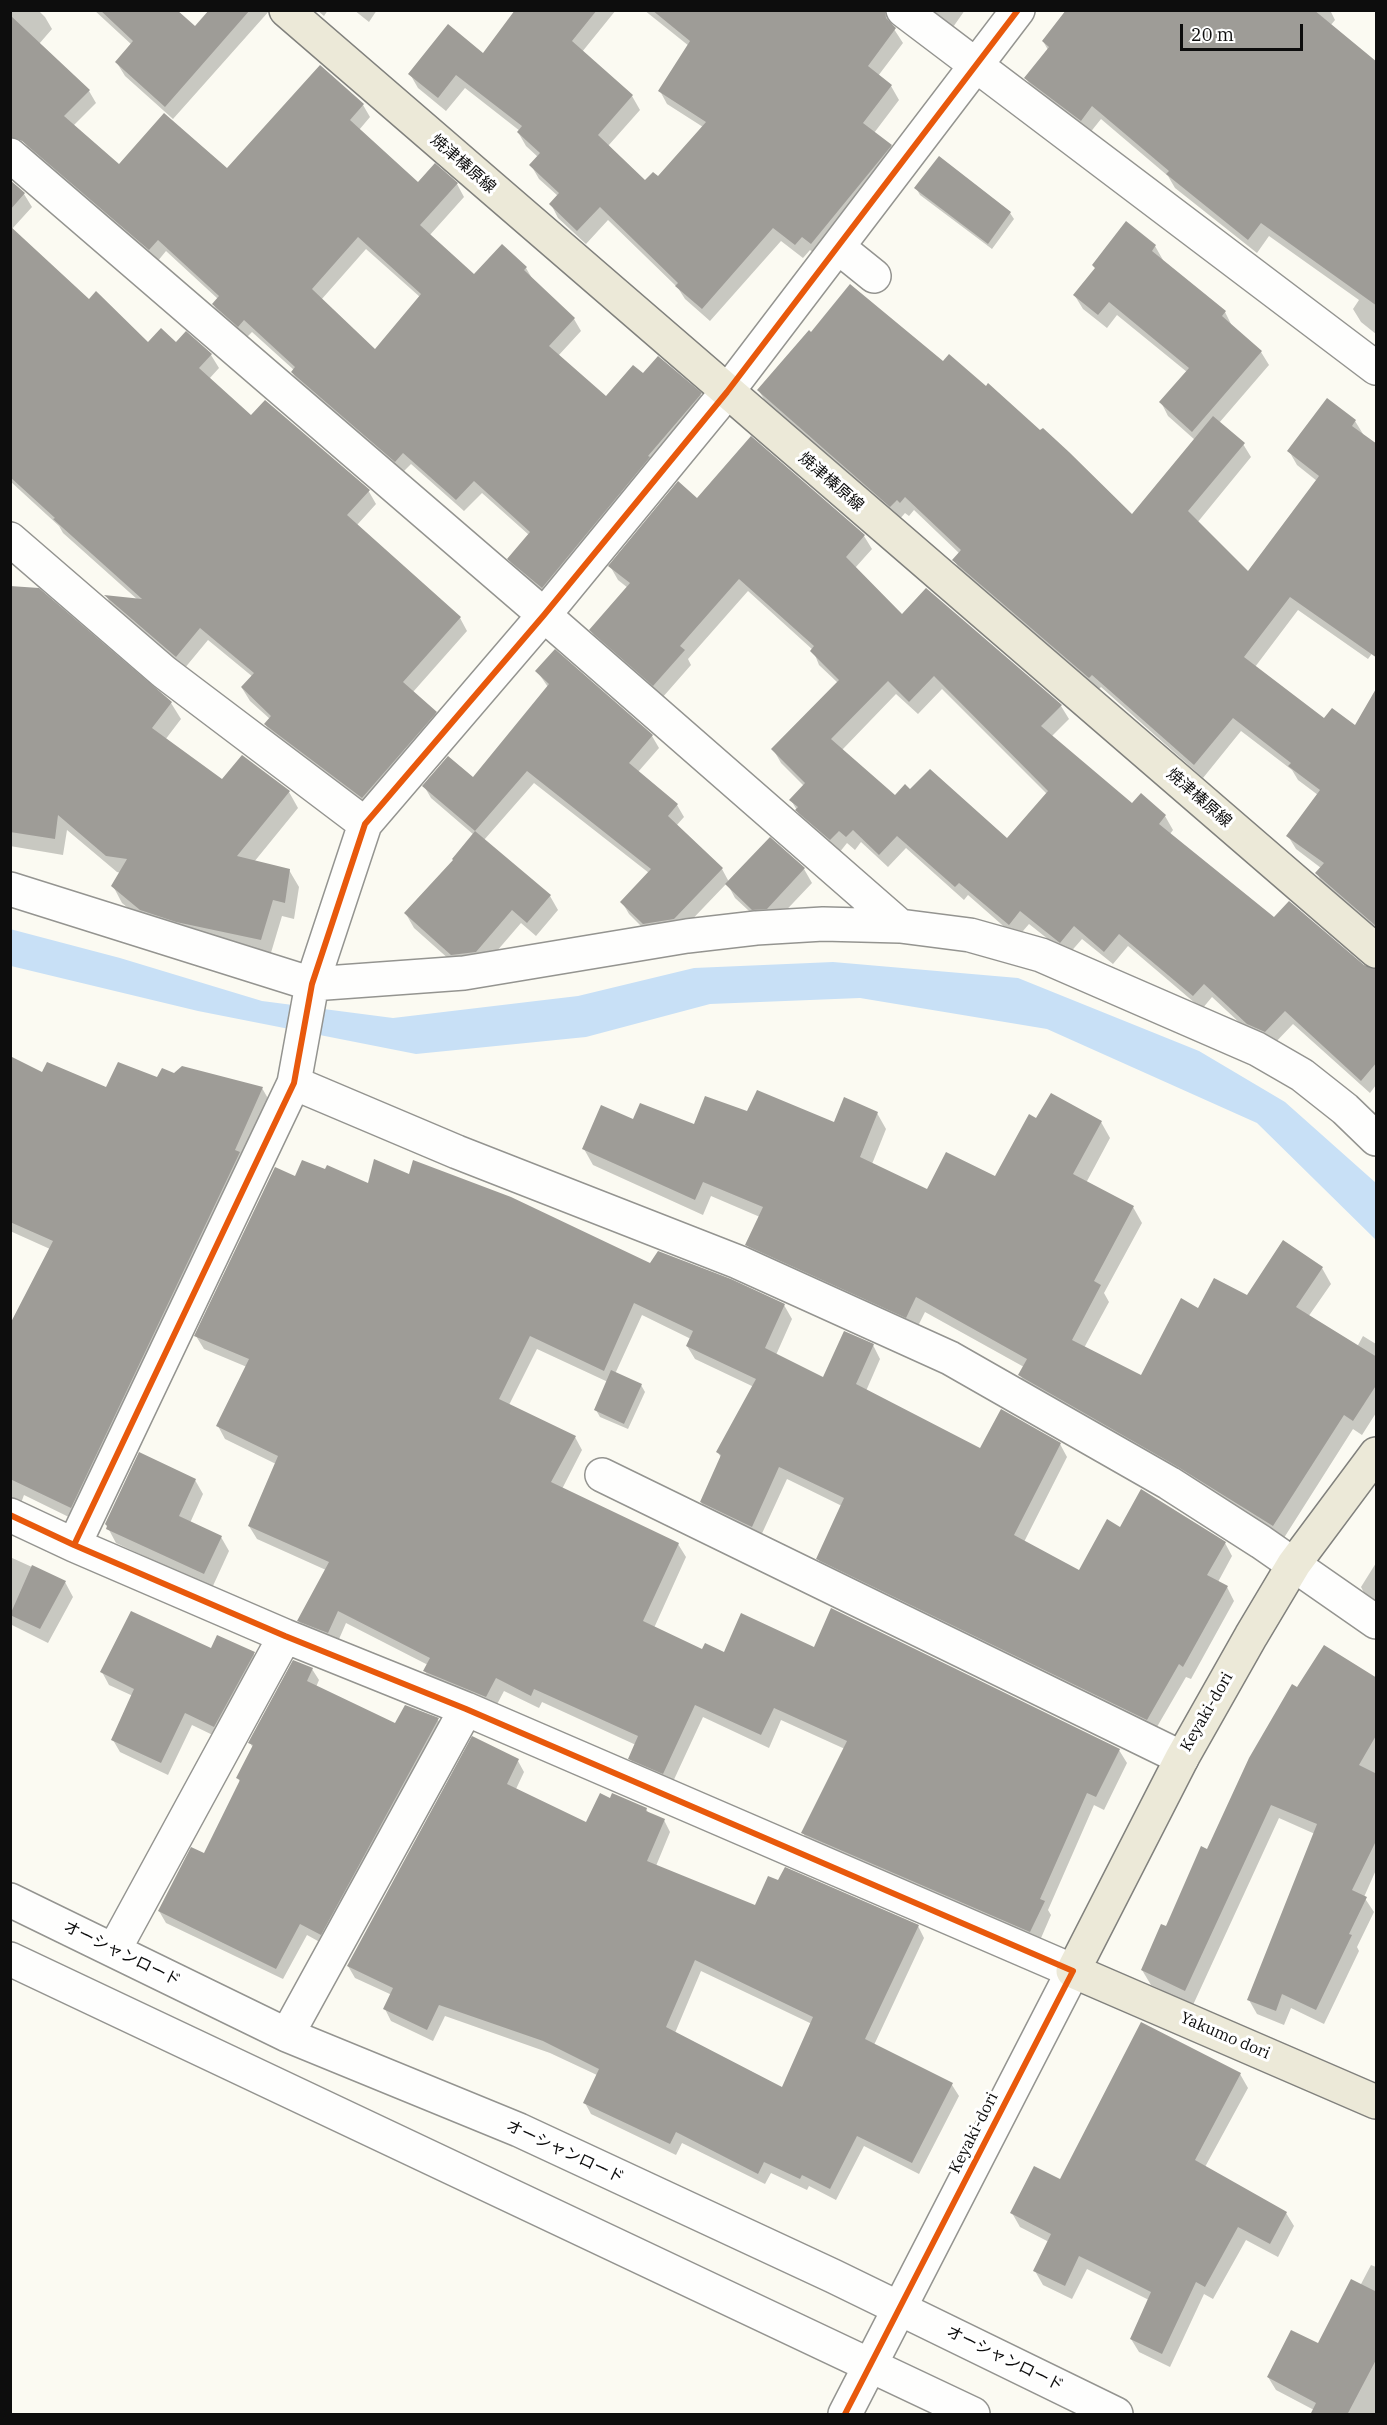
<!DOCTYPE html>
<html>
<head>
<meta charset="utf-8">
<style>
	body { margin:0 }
	#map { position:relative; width:1387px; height:2425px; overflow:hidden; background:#fbfaf2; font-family:"IBM Plex Serif",serif }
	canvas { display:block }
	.frame { position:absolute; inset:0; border:12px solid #0d0d0d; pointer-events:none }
	.scale { position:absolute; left:1180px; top:24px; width:123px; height:27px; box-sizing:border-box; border:3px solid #0d0d0d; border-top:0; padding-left:8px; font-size:18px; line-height:21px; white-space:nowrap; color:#0d0d0d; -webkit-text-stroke:4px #fff; paint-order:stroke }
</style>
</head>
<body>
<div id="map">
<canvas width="1387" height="2425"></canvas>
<div class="frame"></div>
<div class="scale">20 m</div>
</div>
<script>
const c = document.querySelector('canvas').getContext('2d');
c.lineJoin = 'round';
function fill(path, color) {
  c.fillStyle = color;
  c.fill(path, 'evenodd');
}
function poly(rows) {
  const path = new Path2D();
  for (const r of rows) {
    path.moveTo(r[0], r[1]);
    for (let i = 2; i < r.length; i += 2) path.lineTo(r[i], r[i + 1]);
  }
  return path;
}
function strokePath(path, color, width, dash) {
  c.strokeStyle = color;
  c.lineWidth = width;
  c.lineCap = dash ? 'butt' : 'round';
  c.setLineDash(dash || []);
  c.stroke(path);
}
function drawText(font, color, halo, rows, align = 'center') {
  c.font = font + ' "IBM Plex Serif","Noto Sans JP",serif';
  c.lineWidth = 6;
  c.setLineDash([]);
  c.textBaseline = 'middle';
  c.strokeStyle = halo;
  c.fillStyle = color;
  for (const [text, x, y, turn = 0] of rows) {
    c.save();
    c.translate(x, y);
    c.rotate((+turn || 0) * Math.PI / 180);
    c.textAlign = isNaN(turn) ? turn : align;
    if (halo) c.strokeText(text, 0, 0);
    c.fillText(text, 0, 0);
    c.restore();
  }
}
const water = poly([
	[10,929,120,958,262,1001,393,1018,578,996,694,968,833,962,1018,978,1199,1051,1285,1102,1376,1183,1376,1240,1257,1123,1047,1029,860,998,710,1004,586,1037,416,1054,198,1011,11,966]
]);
const shadow = poly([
	[10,10,38,10,45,17,52,29,39,44,89,91,96,103,73,126,119,166,228,170,363,105,370,117,359,130,418,184,435,165,457,184,464,197,429,236,475,277,526,268,533,280,574,319,581,331,558,356,606,399,643,375,700,394,708,407,549,600,516,571,509,559,529,535,482,493,464,511,411,464,402,473,300,385,292,372,294,370,252,332,246,338,221,317,213,304,218,299,166,251,157,262,32,154,10,117],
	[366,249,420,297,375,351,321,300],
	[94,10,175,10,195,28,211,10,270,10,173,119,125,76,117,63,132,45],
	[317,10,328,10,324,16],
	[354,10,377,10,369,22],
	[517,10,616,10,582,52,632,96,640,110,608,146,645,182,659,178,703,127,667,104,660,91,689,46,644,10,898,10,892,22,892,26,903,43,878,76,891,86,899,100,874,133,891,146,899,159,819,257,810,250,803,258,781,241,710,321,685,299,678,288,608,220,586,244,558,218,551,204,558,196,539,179,531,165,538,157,526,146,518,132,520,131,465,88,446,111,418,88,410,74,483,55],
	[926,10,965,10,951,30],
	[1068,10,1330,10,1335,20,1330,26,1374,62,1376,59,1376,334,1361,322,1353,309,1359,300,1269,236,1257,253,1175,188,1168,176,1101,119,1089,134,1034,92,1026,78,1048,50,1043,41],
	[10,182,24,194,32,207,12,229,89,301,148,345,176,344,186,333,211,355,219,368,209,379,251,417,368,490,376,504,357,525,460,618,467,631,413,692,435,713,443,726,370,810,273,737,265,724,270,719,250,701,242,688,253,677,208,640,184,669,113,609,107,597,138,600,63,533,59,526,10,481],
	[916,188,1010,213,1014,219,992,249,920,195],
	[1155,246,1163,260,1162,261,1225,312,1232,326,1261,352,1269,365,1219,423,1243,444,1251,457,1197,523,1249,573,1317,481,1297,465,1289,451,1355,421,1363,434,1376,648,1368,659,1298,610,1255,667,1324,720,1355,727,1376,690,1376,932,1324,887,1317,873,1321,868,1296,849,1288,836,1318,795,1298,780,1292,770,1241,731,1203,778,1101,687,1097,691,962,574,954,560,960,554,914,510,909,516,905,513,899,520,767,404,759,391,1132,516,1195,440,1168,416,1161,402,1187,372,1117,315,1107,328,1083,309,1075,296],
	[697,500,864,536,872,549,855,568,902,616,1061,706,1069,719,1052,736,1132,806,1141,795,1165,816,1173,830,1170,834,1274,919,1363,966,1376,971,1376,1085,1370,1093,1293,1024,1273,1045,1256,1038,1212,997,1202,1009,1128,946,1113,964,1082,939,1068,955,1029,924,1017,938,968,895,964,900,906,848,888,867,861,842,855,850,847,843,839,853,805,824,791,800,804,786,781,763,773,749,838,683,819,665,813,650,748,591,688,659,691,665,662,698,599,644,591,630,628,588,618,580,610,566],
	[942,689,1047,794,1008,840,910,791,895,798,842,750,896,694,918,714],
	[10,587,171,703,181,719,165,740,223,781,289,792,298,808,254,862,289,870,299,887,294,919,282,916,270,956,151,927,122,903,113,886,121,873,117,872,67,830,63,855,10,846],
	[537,671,652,736,659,748,638,772,677,805,684,817,676,826,722,869,729,882,804,869,812,883,775,922,762,923,735,898,727,883,681,931,651,936,629,914,622,902,649,873,534,783,484,840,550,896,558,910,536,936,521,923,484,966,460,969,414,928,406,914,455,861,474,835,431,798,424,786,474,779,548,687],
	[10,1058,43,1074,107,1089,174,1074,262,1088,270,1102,79,1522,24,1495,18,1511,10,1513,10,1420,50,1249,10,1231],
	[748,1113,834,1124,877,1113,886,1129,872,1164,927,1191,995,1178,1037,1120,1101,1122,1110,1138,1086,1183,1133,1207,1142,1223,1104,1293,1109,1302,1084,1348,1141,1377,1199,1310,1247,1296,1322,1268,1331,1284,1308,1317,1357,1347,1363,1336,1376,1344,1376,1413,1362,1435,1353,1429,1282,1541,1029,1391,1020,1375,1024,1367,925,1312,915,1332,755,1260,747,1244,760,1217,711,1196,703,1215,593,1165,584,1149,634,1121,695,1126],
	[410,1176,650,1265,784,1305,792,1319,776,1355,824,1379,873,1345,880,1359,866,1391,981,1450,1060,1444,1067,1457,1024,1542,1079,1572,1120,1529,1225,1543,1232,1556,1218,1582,1227,1587,1234,1601,1191,1679,1186,1677,1154,1732,826,1572,818,1559,842,1506,787,1479,759,1540,709,1515,701,1502,721,1458,718,1452,754,1387,695,1359,687,1346,691,1339,642,1315,615,1374,641,1385,645,1392,628,1429,600,1417,596,1410,608,1382,537,1349,509,1405,575,1437,582,1450,562,1489,678,1544,686,1557,654,1628,703,1651,724,1654,814,1649,1119,1750,1127,1763,1104,1810,1094,1805,1048,1910,1051,1915,1038,1945,811,1847,803,1833,845,1749,781,1720,769,1748,703,1717,671,1786,637,1772,630,1758,636,1745,542,1702,539,1708,504,1691,494,1710,432,1685,425,1671,428,1665,346,1623,336,1646,306,1634,299,1621,326,1570,257,1539,249,1526,276,1464,225,1439,218,1426,247,1367,204,1349,196,1336,295,1178,369,1185],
	[195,1480,203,1494,190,1523,221,1537,229,1551,212,1588,116,1543,108,1528],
	[10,1557,65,1582,73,1597,48,1643,10,1624],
	[1376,1563,1376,1607,1369,1602,1361,1587],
	[212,1650,254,1654,261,1666,221,1739,192,1725,168,1775,120,1752,113,1740,133,1696,109,1685,102,1672],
	[312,1669,319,1680,316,1687,396,1725,406,1707,438,1720,445,1731,327,1946,307,1935,283,1979,166,1923,159,1911,204,1855,240,1782,238,1778,253,1748,250,1743],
	[1376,1680,1376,1870,1364,1897,1374,1912,1357,1947,1359,1951,1324,2024,1291,2008,1284,2025,1257,2014,1249,2000,1315,1834,1279,1818,1193,2005,1151,1985,1142,1970,1298,1689],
	[518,1761,524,1772,516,1789,587,1824,646,1809,649,1814,664,1820,670,1832,656,1866,755,1906,918,1926,924,1938,874,2045,952,2085,959,2096,919,2174,864,2146,836,2200,809,2186,807,2190,771,2173,765,2184,682,2143,676,2155,591,2114,585,2103,597,2075,550,2053,445,2016,433,2041,391,2021,385,2009,392,1995,355,1978,348,1966],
	[701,1971,812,2024,783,2089,675,2033],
	[1240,2074,1248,2088,1205,2167,1286,2213,1294,2226,1278,2257,1246,2240,1213,2299,1204,2294,1170,2367,1139,2352,1131,2339,1149,2300,1087,2269,1072,2299,1043,2285,1035,2271,1049,2242,1020,2227,1012,2213,1061,2181],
	[1371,2265,1376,2267,1376,2414,1312,2414,1314,2410,1276,2390,1268,2377,1319,2345,1360,2286]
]);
const building = poly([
	[100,10,177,10,195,26,209,10,250,10,165,107,115,62,133,41],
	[515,10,597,10,572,41,633,95,598,135,645,180,653,172,658,176,706,122,658,91,690,41,652,10,885,10,886,18,896,28,868,66,892,85,863,123,892,145,811,244,802,237,795,245,773,228,702,309,675,286,678,283,600,207,577,231,549,204,559,193,529,165,540,153,517,132,522,126,456,75,438,98,408,74,448,24,483,53],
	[1066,10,1314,10,1377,62,1377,306,1261,223,1248,240,1166,174,1169,171,1092,106,1081,121,1024,78,1049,47,1042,41],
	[10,15,90,90,64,116,119,164,164,113,227,168,320,65,364,104,350,120,418,182,435,163,458,183,420,225,474,274,502,244,527,267,524,270,575,318,549,346,606,396,633,365,643,373,658,356,702,393,648,456,650,457,542,588,507,559,530,532,474,481,456,500,403,453,395,462,291,372,295,367,244,320,238,327,212,304,219,296,158,240,149,250,22,141,10,137],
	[358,237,421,294,375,349,312,289],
	[939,156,1011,212,988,244,914,188],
	[10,180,25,193,10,210],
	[1126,221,1156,245,1152,251,1226,311,1222,316,1262,351,1192,432,1159,402,1189,368,1109,302,1098,315,1073,295,1095,268,1092,265],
	[10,226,89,299,96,291,148,342,161,328,176,342,186,331,212,354,199,368,251,415,265,400,370,490,347,515,461,617,403,682,437,712,362,798,264,724,271,716,241,687,254,673,200,628,176,657,104,595,142,599,53,519,55,518,10,477],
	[850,284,943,361,949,354,986,386,988,383,1040,430,1043,428,1069,452,1132,514,1213,416,1245,443,1188,511,1248,571,1319,476,1287,451,1327,398,1356,420,1352,426,1377,444,1377,658,1290,597,1244,657,1324,718,1332,708,1355,725,1377,687,1377,927,1315,873,1324,863,1286,836,1320,790,1288,766,1291,763,1233,718,1194,765,1092,675,1089,678,952,560,961,550,905,497,900,503,897,500,890,507,757,390,809,330,811,332],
	[751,436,865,535,846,557,902,614,926,588,1062,705,1041,726,1132,803,1141,793,1166,815,1159,824,1274,917,1289,901,1364,965,1377,969,1377,1062,1361,1081,1285,1011,1265,1032,1247,1024,1204,984,1193,996,1119,934,1104,952,1074,926,1060,943,1020,911,1009,925,959,883,955,887,897,836,879,855,853,830,846,837,839,831,830,840,795,810,798,807,789,800,805,783,771,749,839,680,810,651,814,646,739,579,680,646,685,650,653,686,589,630,630,583,608,566,678,481,697,498],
	[934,676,1048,791,1007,838,930,769,910,789,905,784,895,795,831,739,888,681,909,702],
	[10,586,39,588,172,702,152,728,222,779,242,755,290,791,237,856,290,869,285,903,273,900,261,940,176,922,140,910,111,886,127,859,106,856,58,815,55,839,10,832],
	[555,649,653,735,629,763,678,804,668,816,723,868,674,919,643,924,620,902,651,869,527,771,475,831,422,786,448,756,473,777,549,684,535,671],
	[475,831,551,895,527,923,512,910,476,952,451,955,404,913,453,860,452,859],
	[770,837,805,868,767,909,752,910,725,884],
	[10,1056,42,1072,47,1062,106,1087,118,1062,157,1077,162,1068,174,1073,182,1066,263,1087,235,1150,240,1152,71,1508,10,1479,10,1324,53,1241,10,1222],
	[757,1090,834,1122,844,1097,878,1112,860,1157,927,1189,946,1152,995,1176,1029,1114,1036,1118,1051,1093,1102,1121,1073,1174,1134,1206,1094,1281,1101,1285,1072,1340,1141,1375,1181,1298,1198,1308,1214,1278,1247,1295,1283,1240,1323,1267,1296,1307,1377,1357,1377,1384,1353,1421,1344,1415,1273,1526,1178,1467,1018,1375,1027,1359,916,1297,906,1318,745,1245,763,1207,703,1182,695,1200,582,1149,601,1105,633,1119,640,1103,694,1124,705,1096,747,1111],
	[374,1159,409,1174,413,1160,511,1197,650,1263,658,1251,731,1279,785,1304,765,1348,823,1377,844,1331,874,1344,856,1384,980,1448,1001,1409,1061,1443,1014,1535,1079,1570,1107,1519,1120,1527,1141,1489,1226,1542,1207,1575,1228,1586,1183,1667,1179,1664,1147,1720,816,1559,844,1498,779,1467,752,1527,700,1502,721,1455,716,1452,756,1379,686,1346,693,1331,634,1303,604,1371,530,1336,499,1399,576,1436,551,1482,679,1543,643,1621,702,1649,705,1643,724,1652,741,1613,814,1647,831,1608,1120,1749,1096,1797,1087,1793,1040,1899,1045,1901,1030,1932,801,1833,847,1741,774,1708,761,1735,695,1705,663,1774,628,1759,638,1736,534,1689,531,1696,496,1678,486,1697,423,1671,430,1658,338,1611,328,1633,297,1621,329,1562,248,1526,278,1456,216,1426,249,1359,194,1336,275,1167,295,1176,302,1160,325,1169,327,1165,368,1183],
	[611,1370,642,1384,624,1424,594,1410],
	[139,1452,196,1479,179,1516,222,1536,204,1574,106,1529,107,1526,105,1524],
	[32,1565,66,1581,40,1629,10,1615],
	[131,1611,211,1648,217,1635,255,1652,214,1727,185,1713,161,1763,111,1740,134,1689,100,1672],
	[1324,1645,1377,1678,1377,1734,1359,1765,1377,1774,1377,1839,1352,1890,1367,1897,1349,1934,1352,1935,1316,2010,1282,1994,1276,2011,1247,2000,1317,1824,1271,1805,1185,1991,1141,1970,1161,1924,1166,1926,1201,1846,1207,1849,1249,1758,1292,1684,1297,1687],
	[293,1660,313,1668,307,1681,395,1723,405,1705,439,1718,321,1935,300,1924,276,1969,158,1911,191,1847,204,1853,240,1780,236,1778,253,1745,248,1743],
	[472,1736,519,1759,507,1784,586,1822,600,1793,610,1798,612,1793,647,1808,646,1811,665,1819,647,1861,755,1905,768,1876,778,1880,785,1867,919,1925,865,2039,953,2083,912,2163,857,2136,830,2189,802,2175,800,2179,764,2162,758,2174,676,2132,670,2144,583,2103,599,2069,543,2041,439,2005,427,2030,383,2009,393,1988,347,1966],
	[695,1960,813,2017,782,2087,666,2027],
	[1141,2022,1241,2073,1195,2160,1287,2212,1270,2244,1238,2227,1205,2287,1196,2282,1162,2354,1130,2339,1151,2292,1079,2256,1065,2286,1033,2271,1051,2234,1010,2213,1034,2166,1060,2179],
	[1351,2279,1377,2292,1377,2358,1347,2415,1310,2415,1316,2403,1267,2377,1291,2330,1318,2343]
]);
const minor = poly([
	[903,10,1376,368],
	[10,155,544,615,900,926],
	[838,247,874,276],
	[10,539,164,672,365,824],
	[10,889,312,984,464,973,687,936,756,928,823,924,900,926,970,935,1041,955,1257,1049,1302,1075,1345,1109,1376,1139],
	[294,1083,457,1152,738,1262,950,1358,1169,1483,1261,1542,1376,1622],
	[602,1475,1182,1758],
	[10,1515,74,1545,285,1636,466,1709,1073,1971,845,2414],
	[74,1545,294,1083,312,984,365,824,544,615,727,392,1018,10],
	[10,1900,287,2035,519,2130,833,2276,1116,2414],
	[114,1950,285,1636],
	[10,1959,973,2414],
	[287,2035,466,1709]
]);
const major = poly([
	[286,10,1376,951],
	[1376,1454,1294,1564,1251,1636,1182,1758,1073,1971,1376,2102]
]);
const cycleway = poly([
	[10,1515,74,1545,285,1636,466,1709,1073,1971,845,2414],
	[74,1545,294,1083,312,984,365,824,544,615,727,392,1018,10]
]);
const streetNames = [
	["焼津榛原線",463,164,41],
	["焼津榛原線",831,482,41],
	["焼津榛原線",1199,798,41],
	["Keyaki-dori",1207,1712,-60],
	["オーシャンロード",122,1954,26],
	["Yakumo dori",1225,2036,23],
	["Keyaki-dori",974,2133,-63],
	["オーシャンロード",565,2152,25],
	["オーシャンロード",1005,2359,26]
];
fill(water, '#c8e0f6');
fill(shadow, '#0003');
fill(building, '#9e9c97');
strokePath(minor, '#949490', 36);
strokePath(major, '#81817d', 36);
strokePath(minor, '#fefefd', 33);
strokePath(major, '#ece9d8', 33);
strokePath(cycleway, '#e8590c', 6);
drawText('16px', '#0d0d0d', '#fff', streetNames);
</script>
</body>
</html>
